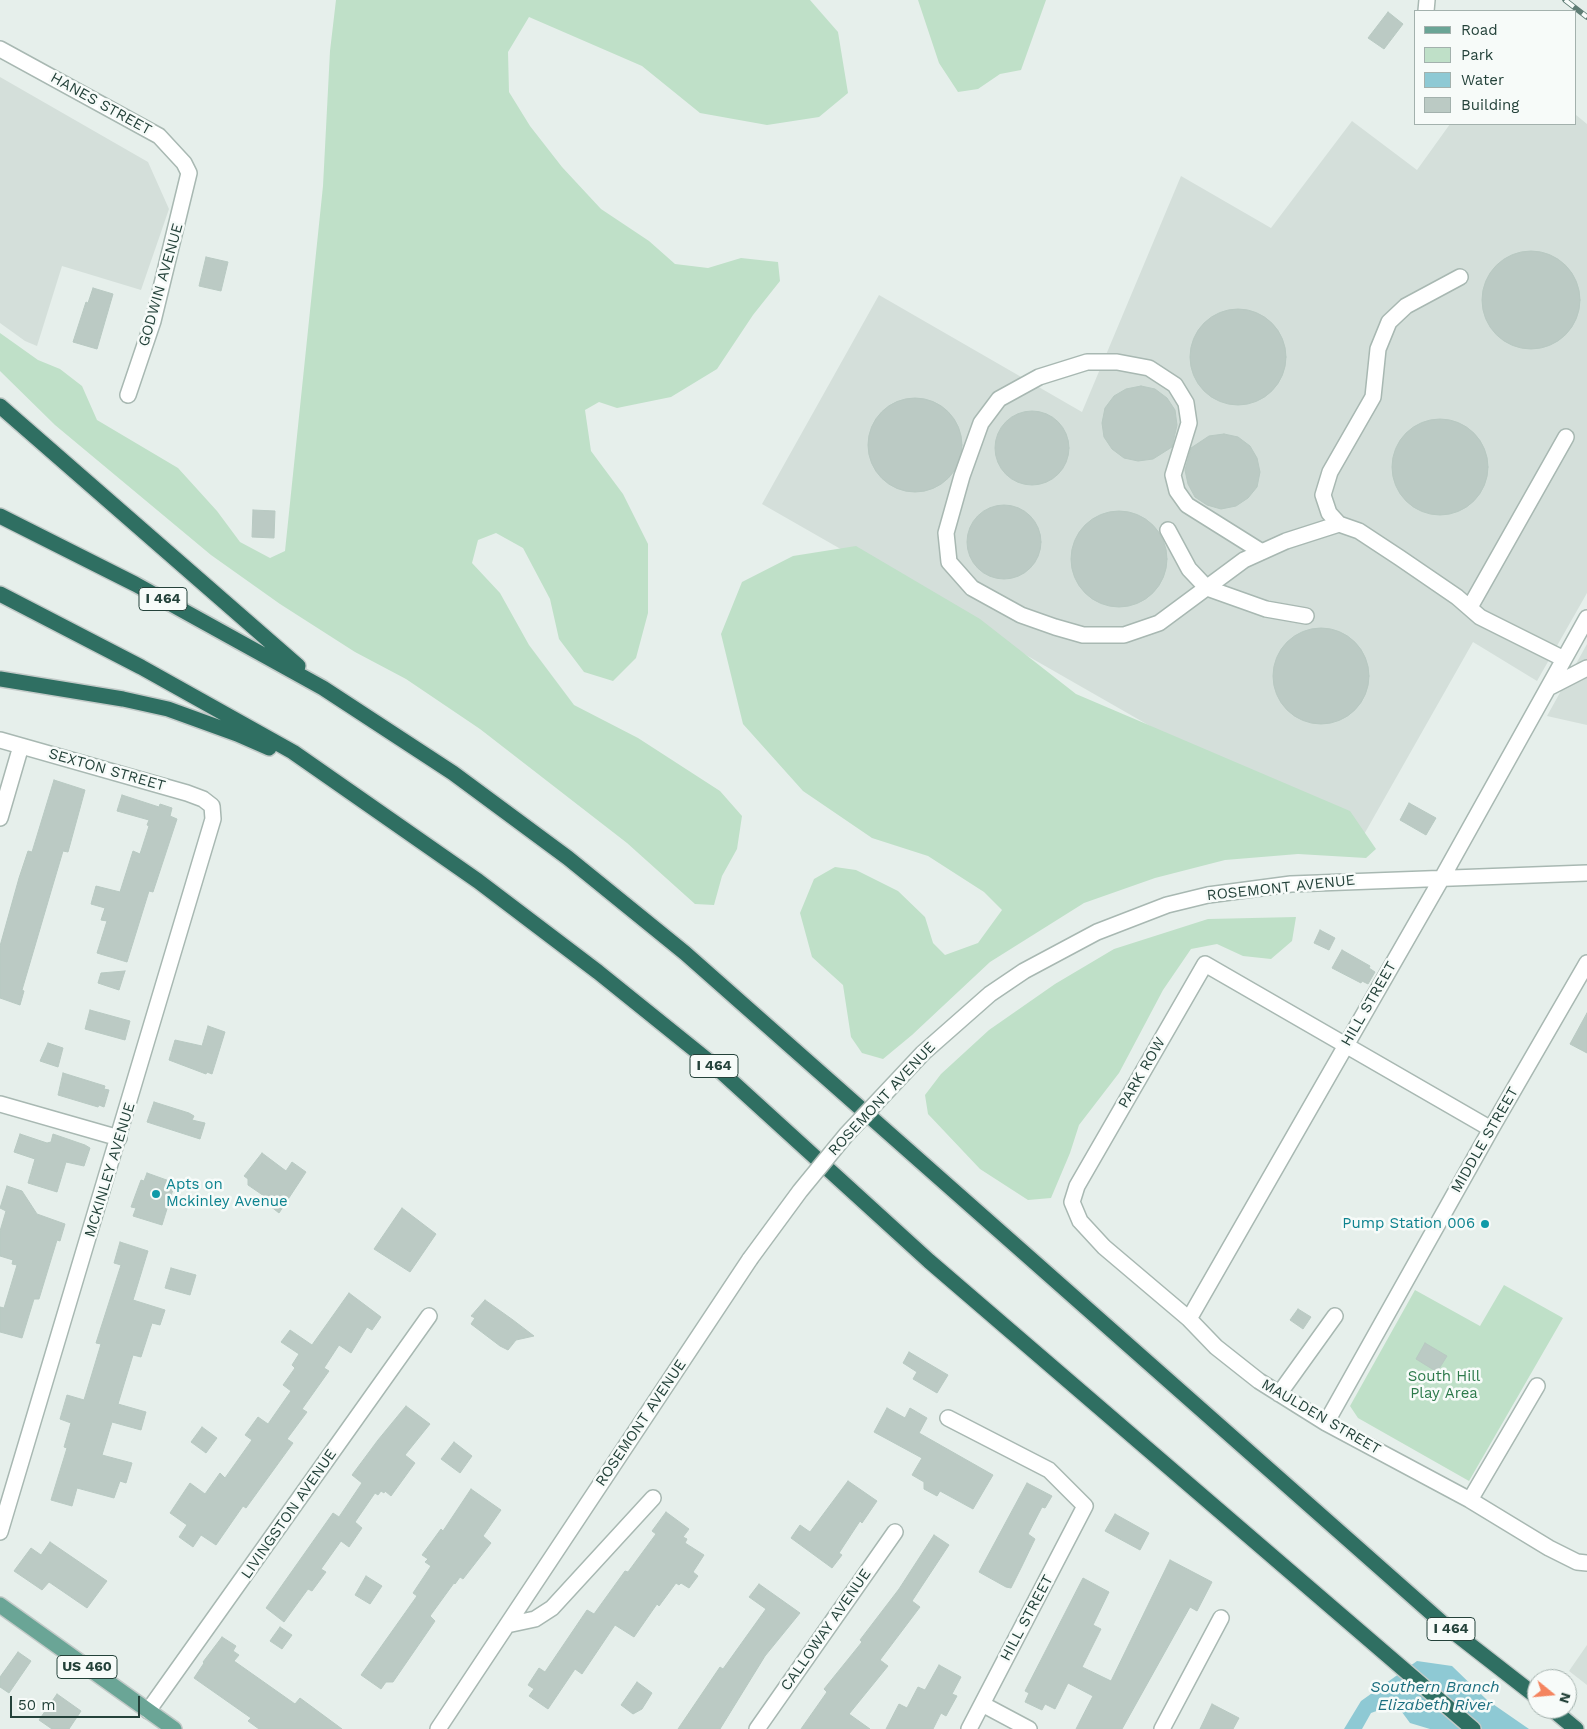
<!DOCTYPE html>
<html>
<head>
<meta charset="utf-8">
<style>
	body { margin:0 }
	#map { position:relative; width:1587px; height:1729px; overflow:hidden; background:#e6efeb; font-family:"Work Sans",sans-serif }
	canvas { display:block }
	.legend { position:absolute; left:1414px; top:10px; width:162px; height:115px; box-sizing:border-box; background:#f7fbf9; border:1px solid #a3b1ad; margin:0; padding:6px 9px; list-style:none; font-size:15px; color:#24423a }
	.legend li { display:flex; align-items:center; gap:10px; height:25px }
	.legend b { width:25px; border:1px solid #a3b1ad }
	.north { position:absolute; left:1527px; top:1669px; width:50px; height:50px; box-sizing:border-box; background:#f7fbf9; border:1px solid #a3b1ad; border-radius:50%; rotate:107deg; font-size:14px; font-weight:700; line-height:20px; text-align:center; color:#24423a }
	.north::after { content:''; display:block; margin:auto; width:18px; height:22px; background:#f4845f; clip-path:polygon(50% 0,100% 100%,50% 72%,0 100%) }
	.scale { position:absolute; left:10px; top:1696px; width:130px; height:22px; box-sizing:border-box; border:2px solid #24423a; border-top:0; padding-left:6px; font-size:15px; line-height:18px; white-space:nowrap; color:#24423a; -webkit-text-stroke:4px #f7fbf9; paint-order:stroke }
</style>
</head>
<body>
<div id="map">
<canvas width="1587" height="1729"></canvas>
<ul class="legend">
<li><b style="height:6px;background:#6aa596"></b>Road</li>
<li><b style="height:14px;background:#bfe0c8"></b>Park</li>
<li><b style="height:14px;background:#8ec9d4"></b>Water</li>
<li><b style="height:14px;background:#bbcac4"></b>Building</li>
</ul>
<div class="north">N</div>
<div class="scale">50 m</div>
</div>
<script>
const c = document.querySelector('canvas').getContext('2d');
c.lineJoin = 'round';
function fill(path, color) {
  c.fillStyle = color;
  c.fill(path, 'evenodd');
}
function poly(rows) {
  const path = new Path2D();
  for (const r of rows) {
    if (r.length === 3) {
      path.moveTo(r[0] + r[2], r[1]);
      path.arc(r[0], r[1], r[2], 0, 2 * Math.PI);
      continue;
    }
    path.moveTo(r[0], r[1]);
    for (let i = 2; i < r.length; i += 2) path.lineTo(r[i], r[i + 1]);
  }
  return path;
}
function strokePath(path, color, width, dash) {
  c.strokeStyle = color;
  c.lineWidth = width;
  c.lineCap = dash ? 'butt' : 'round';
  c.setLineDash(dash || []);
  c.stroke(path);
}
function drawText(font, color, halo, rows, align = 'center') {
  c.font = font + ' "Work Sans",sans-serif';
  c.lineWidth = 5;
  c.setLineDash([]);
  c.textBaseline = 'middle';
  c.strokeStyle = halo;
  c.fillStyle = color;
  for (const [text, x, y, turn = 0] of rows) {
    c.save();
    c.translate(x, y);
    c.rotate((+turn || 0) * Math.PI / 180);
    c.textAlign = isNaN(turn) ? turn : align;
    if (halo) c.strokeText(text, 0, 0);
    c.fillText(text, 0, 0);
    c.restore();
  }
}
const built = poly([
	[0,77,148,162,169,209,141,290,62,266,37,346,25,341,0,323],
	[1576,115,1587,124,1587,593,1537,681,1473,642,1358,845,762,504,879,295,1082,412,1181,176,1271,228,1352,121,1417,170,1450,124,1576,124],
	[1587,644,1587,725,1547,716],
	[1587,1645,1587,1685,1569,1671]
]);
const green = poly([
	[336,0,810,0,838,32,848,93,819,117,767,125,700,113,642,66,529,17,508,52,509,92,530,126,562,167,601,209,649,241,675,264,708,268,741,258,778,262,780,281,753,315,717,369,671,397,617,408,599,402,585,410,591,451,623,494,648,544,648,613,636,658,613,681,584,672,559,639,550,599,523,548,496,533,478,540,472,563,500,593,529,645,574,705,638,738,720,791,742,816,737,849,722,876,714,905,695,904,627,843,480,729,406,679,355,652,280,604,211,555,55,425,0,371,0,333,38,360,60,369,82,386,97,420,178,468,217,511,240,542,270,558,285,551,323,186,330,51],
	[918,0,1046,0,1021,70,1000,74,978,89,958,92,939,63],
	[856,546,980,619,1076,694,1350,811,1376,849,1366,858,1298,854,1225,860,1155,878,1084,903,990,962,912,1035,883,1059,862,1053,851,1037,843,985,812,957,800,913,814,879,835,867,856,870,898,891,925,917,933,943,945,955,978,943,1002,910,984,892,928,856,872,838,803,791,743,724,721,634,742,582,793,556],
	[1296,917,1292,941,1271,959,1243,956,1217,944,1191,949,1163,990,1119,1073,1079,1125,1070,1153,1051,1198,1028,1200,980,1169,928,1114,925,1095,941,1074,989,1030,1055,984,1114,949,1208,919],
	[1504,1285,1563,1318,1469,1481,1358,1418,1350,1406,1415,1290,1480,1326]
]);
const water = poly([
	[1417,1661,1452,1666,1487,1700,1529,1729,1430,1729,1410,1723,1396,1704,1371,1713,1362,1729,1344,1729,1361,1701]
]);
const building = poly([
	[1388,12,1403,24,1384,49,1368,38,1388,12],
	[1531,300,49],
	[206,257,228,262,221,291,199,286,206,257],
	[93,288,113,294,97,349,73,342,86,302,88,303,93,288],
	[1238,357,48],
	[1141,386,1155,389,1167,398,1175,410,1177,425,1172,447,1153,459,1138,461,1124,458,1112,449,1104,437,1102,423,1105,408,1114,396,1126,389,1141,386],
	[915,445,47],
	[1032,448,37],
	[1440,467,48],
	[1224,434,1238,437,1250,446,1257,458,1260,472,1257,487,1248,498,1236,506,1221,509,1207,505,1195,497,1188,484,1185,470,1191,448,1209,436,1224,434],
	[1004,542,37],
	[253,510,275,511,274,538,252,537,253,510],
	[1119,559,48],
	[1321,676,48],
	[54,780,85,790,68,852,63,851,52,888,22,990,24,991,20,1005,0,998,0,946,19,878,28,851,32,852,54,780],
	[122,795,159,807,160,804,172,808,170,816,177,819,153,892,149,891,127,962,97,953,107,921,101,920,105,908,91,904,96,886,120,892,133,851,140,854,149,826,147,825,149,820,117,811,122,795],
	[1409,803,1436,818,1426,835,1400,820,1409,803],
	[1320,930,1335,938,1329,950,1314,943,1320,930],
	[1342,950,1370,966,1369,968,1375,972,1368,984,1362,981,1361,983,1332,968,1342,950],
	[125,971,119,990,98,983,101,973,125,971],
	[90,1010,130,1021,125,1040,85,1029,90,1010],
	[1587,1013,1587,1053,1570,1044,1587,1013],
	[208,1026,225,1032,212,1074,207,1072,206,1074,169,1060,175,1040,202,1046,208,1026],
	[48,1043,63,1048,58,1067,40,1061,48,1043],
	[63,1073,105,1086,104,1089,109,1090,104,1107,99,1105,98,1107,58,1095,63,1073],
	[154,1102,189,1113,194,1116,192,1120,205,1123,200,1139,147,1122,154,1102],
	[20,1134,47,1143,51,1142,53,1134,85,1145,90,1148,84,1166,66,1162,57,1192,28,1183,35,1159,14,1152,20,1134],
	[262,1153,286,1171,292,1162,306,1172,279,1213,265,1202,267,1198,248,1185,248,1179,244,1176,262,1153],
	[147,1173,175,1183,162,1225,133,1216,136,1208,131,1207,141,1180,144,1181,147,1173],
	[7,1186,22,1191,37,1214,65,1224,60,1241,57,1240,39,1299,34,1299,22,1338,0,1332,0,1307,4,1308,17,1265,12,1264,13,1260,0,1256,0,1231,6,1211,0,1208,7,1186],
	[402,1208,436,1234,410,1272,374,1249,402,1208],
	[120,1242,148,1251,133,1300,165,1310,160,1325,152,1323,141,1357,133,1355,118,1404,146,1412,141,1430,112,1422,102,1455,132,1463,126,1483,120,1481,114,1498,77,1488,72,1506,51,1500,67,1448,64,1447,71,1423,60,1419,67,1395,84,1400,101,1344,96,1343,121,1265,114,1263,120,1242],
	[171,1268,196,1275,190,1295,165,1288,171,1268],
	[349,1293,381,1317,372,1330,367,1327,351,1353,339,1345,324,1368,329,1371,302,1409,307,1412,287,1439,293,1443,246,1508,243,1506,216,1545,201,1535,193,1547,179,1537,187,1525,170,1513,190,1483,205,1494,220,1473,225,1478,252,1440,245,1435,258,1417,268,1424,291,1391,283,1385,295,1368,292,1365,299,1354,281,1342,290,1330,312,1345,349,1293],
	[485,1300,513,1320,534,1336,516,1340,508,1350,500,1346,471,1324,475,1318,471,1316,485,1300],
	[1298,1309,1311,1317,1303,1329,1290,1320,1298,1309],
	[1425,1343,1447,1356,1437,1372,1416,1359,1425,1343],
	[909,1352,948,1375,937,1393,913,1379,917,1372,903,1363,909,1352],
	[406,1406,430,1424,405,1455,415,1463,391,1496,385,1491,384,1493,381,1491,378,1495,375,1493,355,1522,362,1528,349,1547,341,1541,321,1569,326,1572,312,1591,308,1589,284,1622,266,1608,333,1513,339,1517,362,1483,352,1475,378,1440,406,1406],
	[887,1408,905,1418,910,1408,927,1418,919,1433,993,1475,973,1509,940,1491,937,1496,924,1489,924,1482,912,1475,922,1458,874,1432,887,1408],
	[202,1427,217,1438,206,1453,191,1442,202,1427],
	[454,1442,472,1456,460,1473,441,1459,454,1442],
	[848,1481,877,1501,862,1523,860,1521,839,1553,842,1555,832,1568,791,1538,800,1525,810,1532,848,1481],
	[1027,1483,1052,1496,1045,1508,1042,1507,1028,1534,1035,1539,1021,1568,1011,1588,1006,1587,979,1572,1027,1483],
	[471,1489,501,1510,483,1536,491,1543,463,1579,460,1577,455,1584,454,1583,430,1616,435,1621,393,1682,386,1682,381,1689,361,1675,417,1596,413,1593,431,1566,425,1562,428,1559,422,1555,441,1529,443,1531,471,1489],
	[666,1512,689,1529,683,1537,687,1539,685,1543,704,1555,693,1572,698,1576,689,1588,681,1583,679,1585,676,1583,659,1606,657,1604,634,1637,615,1625,582,1674,575,1669,548,1709,529,1696,534,1689,528,1685,539,1668,545,1672,587,1610,594,1614,625,1571,628,1572,656,1534,652,1531,666,1512],
	[1115,1514,1149,1533,1140,1550,1105,1531,1115,1514],
	[934,1535,949,1545,912,1601,920,1607,880,1660,888,1666,849,1714,870,1729,801,1729,827,1692,824,1689,862,1642,860,1640,899,1589,934,1535],
	[50,1542,107,1581,87,1608,49,1582,42,1590,14,1571,31,1548,41,1555,50,1542],
	[1170,1560,1212,1582,1197,1611,1190,1607,1122,1729,1076,1729,1093,1696,1068,1683,1055,1709,1045,1704,1042,1710,1025,1702,1029,1693,1025,1691,1083,1578,1109,1592,1093,1625,1101,1629,1082,1667,1111,1681,1170,1560],
	[366,1576,382,1586,370,1604,355,1595,366,1576],
	[759,1584,800,1613,765,1656,720,1729,678,1729,720,1667,723,1669,766,1609,749,1597,759,1584],
	[280,1627,292,1635,282,1649,270,1641,280,1627],
	[222,1637,236,1646,233,1651,239,1655,234,1661,295,1704,300,1698,342,1729,259,1729,248,1721,251,1718,194,1678,204,1663,203,1662,222,1637],
	[18,1652,31,1661,9,1693,0,1687,0,1677,18,1652],
	[939,1665,961,1677,952,1694,957,1696,946,1716,941,1713,933,1729,886,1729,899,1704,907,1708,918,1687,925,1690,939,1665],
	[637,1682,652,1693,642,1709,633,1714,621,1705,637,1682],
	[57,1694,81,1711,69,1729,52,1729,39,1720,57,1694],
	[1212,1704,1239,1718,1233,1729,1200,1729,1212,1704]
]);
const minor = poly([
	[1426,11,1427,0],
	[0,49,159,136,184,163,189,173,153,321,128,395],
	[1460,277,1406,306,1389,322,1378,349,1373,397,1330,472,1323,495,1329,513,1339,524,1359,531,1400,558,1457,597,1480,617,1564,659],
	[1168,530,1189,569,1207,588,1266,609,1306,616],
	[1262,552,1187,505,1177,491,1173,475,1189,423,1186,403,1175,385,1149,368,1117,362,1087,362,1039,377,999,399,981,423,962,476,946,533,949,562,972,588,1021,615,1055,627,1083,635,1124,635,1159,623,1244,560,1286,541,1339,524],
	[1470,607,1566,437],
	[1548,688,1587,668],
	[0,740,187,793,203,799,212,806,213,819,0,1532],
	[0,818,21,746],
	[923,1053,990,994,1024,971,1097,932,1167,905,1208,895,1291,884,1587,873],
	[0,1104,119,1138],
	[1491,1129,1205,964,1077,1186,1072,1202,1080,1221,1104,1247,1189,1319,1216,1347,1259,1381,1326,1423,1470,1500,1549,1548,1577,1562,1587,1563],
	[1189,1319,1442,878,1587,618],
	[1279,1394,1335,1316],
	[948,1418,1049,1470,1085,1506,969,1729],
	[1326,1423,1491,1129,1587,963],
	[1470,1500,1537,1386],
	[507,1625,535,1619,552,1608,653,1498],
	[982,1704,1029,1729],
	[148,1711,429,1316],
	[438,1729,750,1259],
	[757,1729,895,1532],
	[1162,1729,1221,1618]
]);
const major = poly([
	[0,1605,174,1729]
]);
const highway = poly([
	[0,406,298,666],
	[0,516,135,584,323,688,453,773,568,858,685,953,1447,1627,1537,1697],
	[0,594,141,667,293,752,478,881,598,972,716,1067,929,1261,1473,1729],
	[0,679,123,699,168,709,237,734,269,748],
	[1552,1709,1576,1729]
]);
const rail = poly([
	[1565,0,1587,17]
]);
const minorBridge = poly([
	[750,1259,800,1191,846,1135,923,1053]
]);
const markers = [
	[156,1194,5,"#0f9aa8"],
	[1485,1224,5,"#0f9aa8"]
];
const shields = [
	[163,599,48],
	[714,1066,48],
	[1451,1629,48],
	[87,1667,60]
];
const shieldNames = [
	["I 464",163,599],
	["I 464",714,1066],
	["I 464",1451,1629],
	["US 460",87,1667]
];
const streetNames = [
	["HANES STREET",101,104,29],
	["GODWIN AVENUE",161,285,-74],
	["SEXTON STREET",107,770,16],
	["ROSEMONT AVENUE",1281,888,-6],
	["HILL STREET",1369,1004,-60],
	["PARK ROW",1142,1073,-60],
	["ROSEMONT AVENUE",882,1099,-47],
	["MIDDLE STREET",1485,1140,-60],
	["MCKINLEY AVENUE",110,1170,-73],
	["MAULDEN STREET",1321,1417,30],
	["ROSEMONT AVENUE",641,1423,-56],
	["LIVINGSTON AVENUE",289,1514,-55],
	["HILL STREET",1027,1618,-62],
	["CALLOWAY AVENUE",826,1630,-55]
];
const cultureNames = [
	["Apts on",166,1185],
	["Mckinley Avenue",166,1202],
	["Pump Station 006",1475,1224,"right"]
];
const parkNames = [
	["South Hill",1444,1377],
	["Play Area",1444,1394]
];
const waterNames = [
	["Southern Branch",1435,1687],
	["Elizabeth River",1435,1705]
];
fill(built, '#d4dfda');
fill(green, '#bfe0c8');
fill(water, '#8ec9d4');
fill(building, '#bbcac4');
strokePath(building, '#b8c9c2', 1);
strokePath(minor, '#a8b8b2', 18);
strokePath(major, '#c2cac8', 18);
strokePath(highway, '#c2cac8', 18);
strokePath(minor, '#fff', 15);
strokePath(major, '#6aa596', 15);
strokePath(highway, '#2f6f62', 15);
strokePath(rail, '#5f7d75', 5.5);
strokePath(rail, '#f7fbf9', 4, [11]);
strokePath(minorBridge, '#a8b8b2', 18, []);
strokePath(minorBridge, '#fff', 15);
for (const [x, y, r, color] of markers) {
  const dot = new Path2D();
  dot.arc(x, y, r, 0, 2 * Math.PI);
  c.fillStyle = color;
  c.fill(dot);
  strokePath(dot, '#f7fbf9', 2);
}
for (const [x, y, w] of shields) {
  const box = new Path2D();
  box.roundRect(x - w / 2, y - 11.5, w, 23, 4);
  c.fillStyle = '#f7fbf9';
  c.fill(box);
  strokePath(box, '#24423a', 1);
}
drawText('bold 14px', '#24423a', null, shieldNames);
drawText('15px', '#24423a', '#f7fbf9', streetNames);
drawText('15px', '#0d838f', '#f7fbf9', cultureNames, 'left');
drawText('15px', '#2d7a4b', '#f7fbf9', parkNames);
drawText('italic 16px', '#1c6f80', '#f7fbf9', waterNames);
</script>
</body>
</html>
